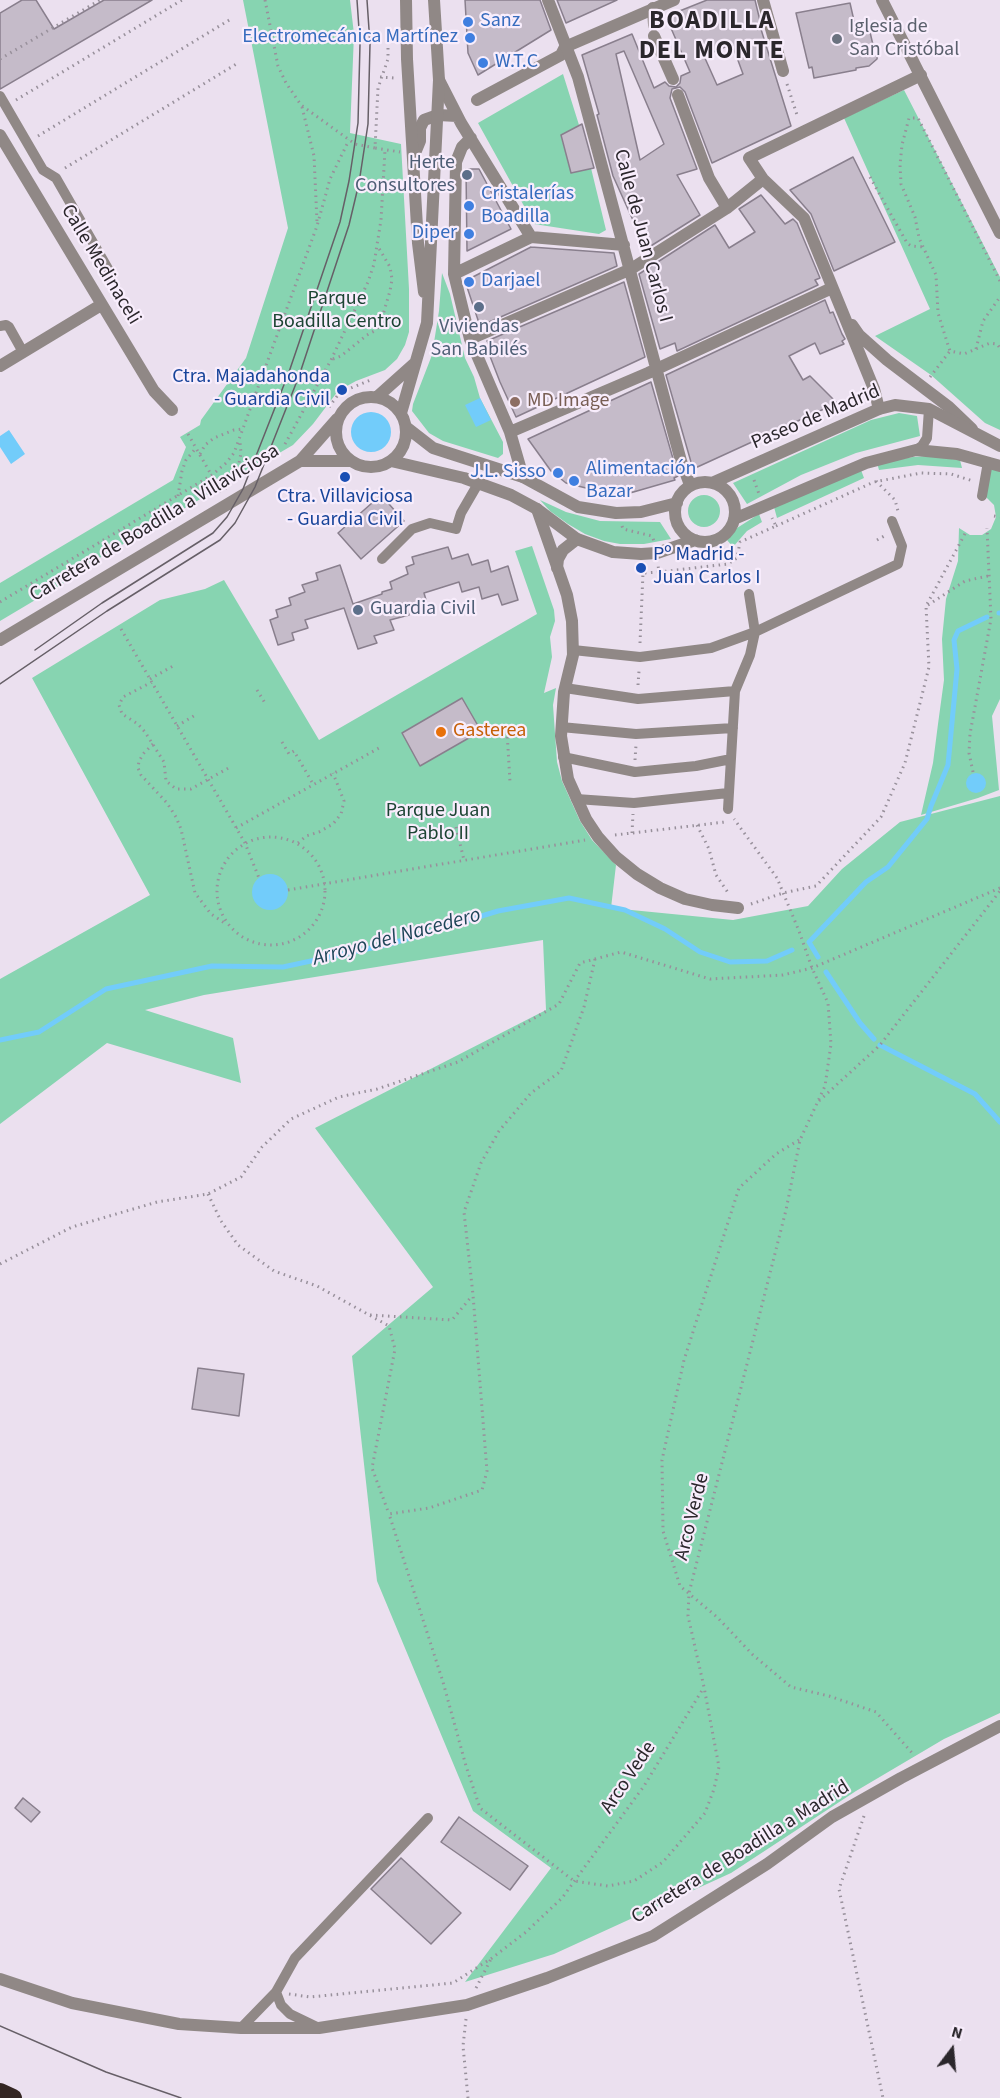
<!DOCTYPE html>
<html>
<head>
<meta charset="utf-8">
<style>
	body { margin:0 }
	#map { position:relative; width:1000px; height:2098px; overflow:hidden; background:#ebe0ef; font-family:"Source Sans 3",sans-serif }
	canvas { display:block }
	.north { position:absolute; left:922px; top:2020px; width:60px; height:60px; -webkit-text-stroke:4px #f8edfc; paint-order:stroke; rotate:16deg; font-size:16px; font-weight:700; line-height:24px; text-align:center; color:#2b272c }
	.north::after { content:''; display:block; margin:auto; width:21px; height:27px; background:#2b272c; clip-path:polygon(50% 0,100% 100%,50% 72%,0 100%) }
</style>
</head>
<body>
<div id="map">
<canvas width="1000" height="2098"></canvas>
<div class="north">N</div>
</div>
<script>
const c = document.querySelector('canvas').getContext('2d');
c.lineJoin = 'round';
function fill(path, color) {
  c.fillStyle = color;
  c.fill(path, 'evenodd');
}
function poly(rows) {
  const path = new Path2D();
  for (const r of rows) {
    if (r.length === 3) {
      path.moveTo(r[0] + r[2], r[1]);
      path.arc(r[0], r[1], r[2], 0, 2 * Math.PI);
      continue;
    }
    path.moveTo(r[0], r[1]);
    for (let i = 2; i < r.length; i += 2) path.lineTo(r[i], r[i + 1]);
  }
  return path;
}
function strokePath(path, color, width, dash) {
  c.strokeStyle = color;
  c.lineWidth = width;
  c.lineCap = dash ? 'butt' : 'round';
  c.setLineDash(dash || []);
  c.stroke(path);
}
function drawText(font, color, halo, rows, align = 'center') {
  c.font = font + ' "Source Sans 3",sans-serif';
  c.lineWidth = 4.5;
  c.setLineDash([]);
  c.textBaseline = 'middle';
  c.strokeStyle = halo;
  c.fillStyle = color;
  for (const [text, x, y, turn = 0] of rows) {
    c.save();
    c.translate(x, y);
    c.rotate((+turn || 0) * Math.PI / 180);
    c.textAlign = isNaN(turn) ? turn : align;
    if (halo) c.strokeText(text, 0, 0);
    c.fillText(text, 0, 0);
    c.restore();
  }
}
const green = poly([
	[243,0,350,0,354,34,350,133,401,144,409,289,409,332,405,345,397,359,385,370,356,381,338,391,313,424,293,445,101,557,79,574,0,621,0,583,173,480,186,447,180,437,200,425,201,420,246,358,288,228],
	[563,74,579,125,561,136,571,173,591,168,606,230,599,234,534,224,478,123],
	[904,90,1000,277,1000,430,985,423,931,375,875,336,930,309,844,118],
	[442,273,450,294,465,358,474,377,480,398,503,442,503,454,498,458,443,441,429,433,412,411,413,404,432,355,439,311],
	[899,413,917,416,920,436,856,453,801,475,747,504,733,483,871,420],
	[927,456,960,460,962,468,918,465,879,470,877,463,913,457],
	[990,466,1000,469,1000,699,992,716,999,790,978,798,921,815,933,763,938,724,944,680,942,639,946,599,958,561,959,528,970,535,982,535,991,529,996,517,994,505,984,495],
	[861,470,864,478,777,518,774,507],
	[704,511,16],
	[540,500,566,512,600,521,660,522,671,539,644,544,620,544,604,541,585,534,568,524,550,511],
	[759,514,762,522,747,531,733,547,727,540,737,528],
	[532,546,554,610,555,621,550,637,552,657,544,693,556,688,553,705,557,762,562,781,580,821,592,840,616,865,611,908,733,920,808,906,842,869,900,822,1000,796,1000,1713,944,1739,856,1791,731,1873,554,1954,465,1982,551,1868,473,1811,377,1581,352,1356,433,1287,315,1128,546,1010,543,940,204,995,145,1010,233,1038,241,1083,107,1043,0,1124,0,979,150,895,32,678,160,600,205,589,224,580,319,740,537,614,515,551]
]);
const water = poly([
	[480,398,491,420,476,427,465,405],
	[371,432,20],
	[9,430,25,454,11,464,0,447,0,436],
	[976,783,10],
	[270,892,18]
]);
const stream = poly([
	[999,613,1000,613],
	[818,957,809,942,866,882,888,867,927,819,931,806,948,765,957,669,954,640,958,631,987,617],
	[826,972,860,1023,874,1039],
	[0,1040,39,1032,106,989,212,966,283,967,390,944,498,911,569,898,625,910,665,929,700,952,730,962,767,961,792,950],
	[880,1045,975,1094,1000,1122]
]);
const building = poly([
	[22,0,36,0,54,29,104,0,152,0,0,89,0,13,22,0],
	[465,0,540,0,551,30,478,75,468,53,465,0],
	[557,0,617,0,566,23,557,0],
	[707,0,755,0,761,25,760,26,791,126,712,163,685,92,680,87,672,89,670,98,697,169,677,175,700,215,646,249,613,176,597,115,599,114,582,55,632,34,654,88,665,82,669,86,676,87,680,83,681,76,690,72,667,19,673,17,672,14,707,0],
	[732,44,743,74,717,85,704,56,732,44],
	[624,51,664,144,640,160,616,54,624,51],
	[850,3,857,34,870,32,873,45,878,52,877,59,869,66,856,68,856,70,814,78,812,67,809,68,796,13,850,3],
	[582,124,594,168,571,173,561,135,582,124],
	[853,157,895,242,834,271,811,214,790,190,853,157],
	[466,169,479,169,511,229,467,251,466,169],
	[761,195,785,224,793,219,797,223,820,278,815,280,818,285,677,351,675,343,660,349,639,274,715,225,729,248,755,232,739,209,761,195],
	[531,247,614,253,617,266,480,326,465,281,531,247],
	[624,282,645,357,516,417,500,382,486,346,489,345,487,341,624,282],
	[825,300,830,313,833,312,842,334,845,339,842,341,844,344,820,354,815,343,789,356,803,380,810,376,837,403,693,469,666,375,825,300],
	[651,382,678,476,674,478,675,480,630,493,612,494,594,492,594,490,566,483,551,471,528,439,651,382],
	[381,495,404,521,361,559,338,533,381,495],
	[448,547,452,559,468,554,472,565,488,560,491,572,508,566,518,600,502,605,498,594,482,599,479,587,462,592,459,582,424,593,426,600,407,606,409,615,390,620,394,630,374,636,377,643,358,649,344,608,305,620,308,628,292,633,294,640,278,645,270,620,278,617,276,610,291,605,289,598,305,592,302,585,318,580,316,573,340,565,353,604,382,594,382,592,392,589,390,582,408,574,406,567,414,564,412,557,448,547],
	[462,698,481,731,420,766,402,733,462,698],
	[198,1368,244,1374,239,1416,192,1409,198,1368],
	[23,1798,40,1812,31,1822,15,1808,23,1798],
	[459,1817,528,1866,510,1890,441,1842,459,1817],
	[401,1858,461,1913,431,1944,371,1889,401,1858]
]);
const path = poly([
	[265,0,278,66,286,83,301,105,355,144,375,148],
	[388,30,388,59,378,88,375,148,400,152],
	[0,59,100,0],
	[380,77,394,78],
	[787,84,798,118],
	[16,100,182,0],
	[302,107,314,156,317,222],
	[38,136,231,19],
	[65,168,238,63],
	[870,177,907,243,911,246,924,247],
	[1000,281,918,118,909,118,902,145,900,165,901,184,915,217,919,238,936,275,938,313,948,345,950,351,964,354,990,343,997,344,1000,348],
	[976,349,983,321,1000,297],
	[333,359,341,356,367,335,376,330,380,325,390,291,392,279,390,267,377,245],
	[930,377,950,351],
	[329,407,338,395,346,390,373,379],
	[188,434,221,492],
	[285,444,331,360,368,282,374,264,381,220,385,150],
	[200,454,205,445,214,438,234,430,243,429],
	[754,480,759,494],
	[876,481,895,500,898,511],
	[225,489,239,463,241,453,240,442],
	[178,496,182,471,186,460,196,448],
	[994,516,1000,517],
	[622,526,623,529,652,536,654,541],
	[776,526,874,482,921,473,951,474,973,481],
	[877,540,886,535],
	[659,572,728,564,737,558,740,542,776,526,772,518],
	[0,602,212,475,226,463,234,453,317,226,330,179,349,140],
	[928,605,965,581,988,576],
	[121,629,245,843,259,878],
	[640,643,643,573,659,572,658,565],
	[150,679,173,666],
	[152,682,123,697,119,705,122,714,138,724,145,732,164,762,166,781,176,789,191,789,232,766],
	[638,685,639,671],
	[257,690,265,703],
	[177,726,197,714],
	[507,731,510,782],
	[282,742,289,754,294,751,313,784],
	[153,744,144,753,139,761,138,768,141,775,167,803,176,817,181,829,195,893,211,914,226,924],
	[635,760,636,745],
	[973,772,969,753,970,734,991,619,987,528],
	[697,825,709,849,716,875,729,894],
	[456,827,464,860],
	[236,828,379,748],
	[632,833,633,814],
	[615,835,725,822],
	[271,891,54],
	[298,843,306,836,319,832,333,824,341,814,344,801,333,773],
	[288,890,585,840],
	[751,904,783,893,816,886,881,817,905,763,929,667,926,606,967,530],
	[595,959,584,1007,561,1071,531,1093,499,1131,481,1163,464,1212,473,1295,487,1471,482,1490,429,1508,389,1514,443,1682,466,1766,480,1808,574,1881,608,1886,634,1881,663,1862,705,1813,714,1789,719,1767,704,1687,688,1616,689,1593,786,1210,800,1140,825,1086,831,1044,828,1003,812,968,799,931,777,878,734,819],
	[819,1101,880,1045,1000,891],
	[799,1140,776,1154,739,1188,684,1360,662,1460,663,1531,680,1586,717,1617,753,1655,791,1687,829,1696,876,1712,913,1754],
	[208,1194,221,1221,238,1245,274,1271,317,1286,389,1326,395,1349,372,1468,389,1514],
	[0,1264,72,1227,157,1202,208,1194,241,1177,262,1147,291,1119,339,1097,377,1089,458,1062,559,1004,580,963,621,952,710,979,783,975,812,968,1000,888],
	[370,1315,452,1320,472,1296],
	[864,1816,839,1889,883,2098],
	[476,1988,491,1959],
	[289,1994,310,1997,453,1983,492,1958,526,1932,562,1898,644,1786,704,1687],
	[466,2019,463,2046,468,2098]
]);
const service = poly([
	[0,96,43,170,56,178,111,274],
	[0,326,6,325,9,327,23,352],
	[916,450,922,446,927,438,929,409],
	[982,496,988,462],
	[382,559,412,529,430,523,456,529,461,513,479,482],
	[573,650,640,657,711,648,755,632,898,564,902,546,892,521],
	[565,688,638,699,735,691],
	[561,727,636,734,733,728],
	[563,757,635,772,696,766,731,759],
	[576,799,634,803,728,793],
	[728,809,735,691,750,655,755,632,749,594],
	[276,1992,281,2005,290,2014,319,2028],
	[241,2028,276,1992,295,1958,428,1818]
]);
const pedestrian = poly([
	[477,100,561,55,565,47,674,0]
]);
const minor = poly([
	[548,0,578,77,681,461,690,485],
	[763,0,783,71],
	[882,0,1000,233],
	[653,8,654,25],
	[654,36,673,79],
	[439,80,461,123,531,237],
	[678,95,709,178,727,208],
	[0,135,154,391,172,410],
	[471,138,462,147,456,162,454,274,470,339,510,432,523,477],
	[413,158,420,141,420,128,424,120,438,115,457,116],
	[454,274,531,237,624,245],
	[852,325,859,335,887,360,949,407,972,429],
	[470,339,631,269,727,208,763,179],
	[0,366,101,305],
	[879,409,874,389,804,218,763,179,749,158,921,75],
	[510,432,648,373,832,288],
	[537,509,567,595,572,621,573,655,564,692,561,736,568,779,586,819,598,837,616,857,637,874,660,888,685,899,712,905,738,908],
	[557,568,558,559,563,550,577,539]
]);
const tertiary = poly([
	[406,0,407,59,418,243,424,292],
	[371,432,35],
	[377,397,415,363],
	[401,413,427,323,439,80,434,0],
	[406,427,433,448,523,477,578,507,616,513,641,512,677,503],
	[300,461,350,461],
	[391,461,464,478,511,495,537,509,577,539,613,552,641,554,657,553,695,540],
	[705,512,30],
	[712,483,879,409,895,405,929,409,1000,446],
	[734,519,866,463,916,450,957,454,1000,466],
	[0,640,300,461,337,419],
	[0,1979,72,2003,179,2024,241,2028,319,2028,467,2005,547,1978,653,1936,767,1864,832,1817,901,1778,1000,1726]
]);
const motorway = poly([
	[0,2092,13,2098]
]);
const tram = poly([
	[35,650,102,603,213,533,227,517,243,489,289,372,340,222,349,181,358,123,360,44,357,0],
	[0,684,107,611,220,540,235,523,255,487,299,376,349,225,359,183,368,124,370,44,367,0],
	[0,2026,106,2072,181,2098]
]);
const markers = [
	[468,22,6,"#3f7fe0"],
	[470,38,6,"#3f7fe0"],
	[837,39,6,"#6b7280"],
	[483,63,6,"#3f7fe0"],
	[467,175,6,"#5c6f8a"],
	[469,206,6,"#3f7fe0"],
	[469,234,6,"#3f7fe0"],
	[469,282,6,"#3f7fe0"],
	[479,307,6,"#5c6f8a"],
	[342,390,6,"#1a4fb4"],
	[515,402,6,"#8d6e63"],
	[558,473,6,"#3f7fe0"],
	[345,477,6,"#1a4fb4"],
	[574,481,6,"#3f7fe0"],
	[641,568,6,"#1a4fb4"],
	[358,610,6,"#5c6f8a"],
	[441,732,6,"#e8710a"]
];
const shopNames = [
	["Sanz",480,22],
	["Electromecánica Martínez",458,38,"right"],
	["W.T.C",495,63],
	["Cristalerías",481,195],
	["Boadilla",481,218],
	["Diper",457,234,"right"],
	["Darjael",481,282],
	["Alimentación",586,470],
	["Bazar",586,493],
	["J.L. Sisso",546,473,"right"]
];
const worshipNames = [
	["Iglesia de",849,28],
	["San Cristóbal",849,51]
];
const serviceNames = [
	["Herte",455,164],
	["Consultores",455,187],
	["Viviendas",479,328,"center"],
	["San Babilés",479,351,"center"],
	["Guardia Civil",370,610,"left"]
];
const streetNames = [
	["Calle de Juan Carlos I",642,236,75],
	["Calle Medinaceli",100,265,59],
	["Paseo de Madrid",816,418,-23],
	["Carretera de Boadilla a Villaviciosa",155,524,-31],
	["Arco Verde",693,1517,-76],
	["Arco Vede",629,1778,-56],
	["Carretera de Boadilla a Madrid",741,1853,-32]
];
const parkNames = [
	["Parque",337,300],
	["Boadilla Centro",337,323],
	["Parque Juan",438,812],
	["Pablo II",438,835]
];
const transitNames = [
	["Ctra. Majadahonda",330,378],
	["- Guardia Civil",330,401],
	["Ctra. Villaviciosa",345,498,"center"],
	["- Guardia Civil",345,521,"center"],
	["Pº Madrid -",653,556,"left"],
	["Juan Carlos I",653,579,"left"]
];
const educationNames = [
	["MD Image",527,402]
];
const foodNames = [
	["Gasterea",453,732]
];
const waterNames = [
	["Arroyo del Nacedero",397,938,-15]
];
const districtNames = [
	["BOADILLA",712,22],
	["DEL MONTE",712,52]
];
fill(green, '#87d4b1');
fill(water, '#72ccfa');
strokePath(stream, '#72ccfa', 5);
fill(building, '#c5bbc9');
strokePath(building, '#897f8d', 1.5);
strokePath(path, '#98909b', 3, [1.5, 4.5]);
strokePath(service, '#908886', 10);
strokePath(pedestrian, '#908886', 12);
strokePath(minor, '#908886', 12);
strokePath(tertiary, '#908886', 12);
strokePath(motorway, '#342623', 18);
strokePath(tram, '#665f67', 1.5);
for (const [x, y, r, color] of markers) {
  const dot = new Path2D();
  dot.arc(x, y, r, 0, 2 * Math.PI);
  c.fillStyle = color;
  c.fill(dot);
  strokePath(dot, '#f8edfc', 2);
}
drawText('20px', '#366cbe', '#f8edfc', shopNames, 'left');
drawText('20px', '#5b616d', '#f8edfc', worshipNames, 'left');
drawText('20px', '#4e5e75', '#f8edfc', serviceNames, 'right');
drawText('20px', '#2b272c', '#f8edfc', streetNames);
drawText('20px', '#1c4433', '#f8edfc', parkNames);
drawText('20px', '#164399', '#f8edfc', transitNames, 'right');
drawText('20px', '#785e54', '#f8edfc', educationNames, 'left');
drawText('20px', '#c56008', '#f8edfc', foodNames, 'left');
drawText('italic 21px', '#1e4558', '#f8edfc', waterNames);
c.letterSpacing = '1.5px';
drawText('bold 26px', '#2b272c', '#f8edfc', districtNames);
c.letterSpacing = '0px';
</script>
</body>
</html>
